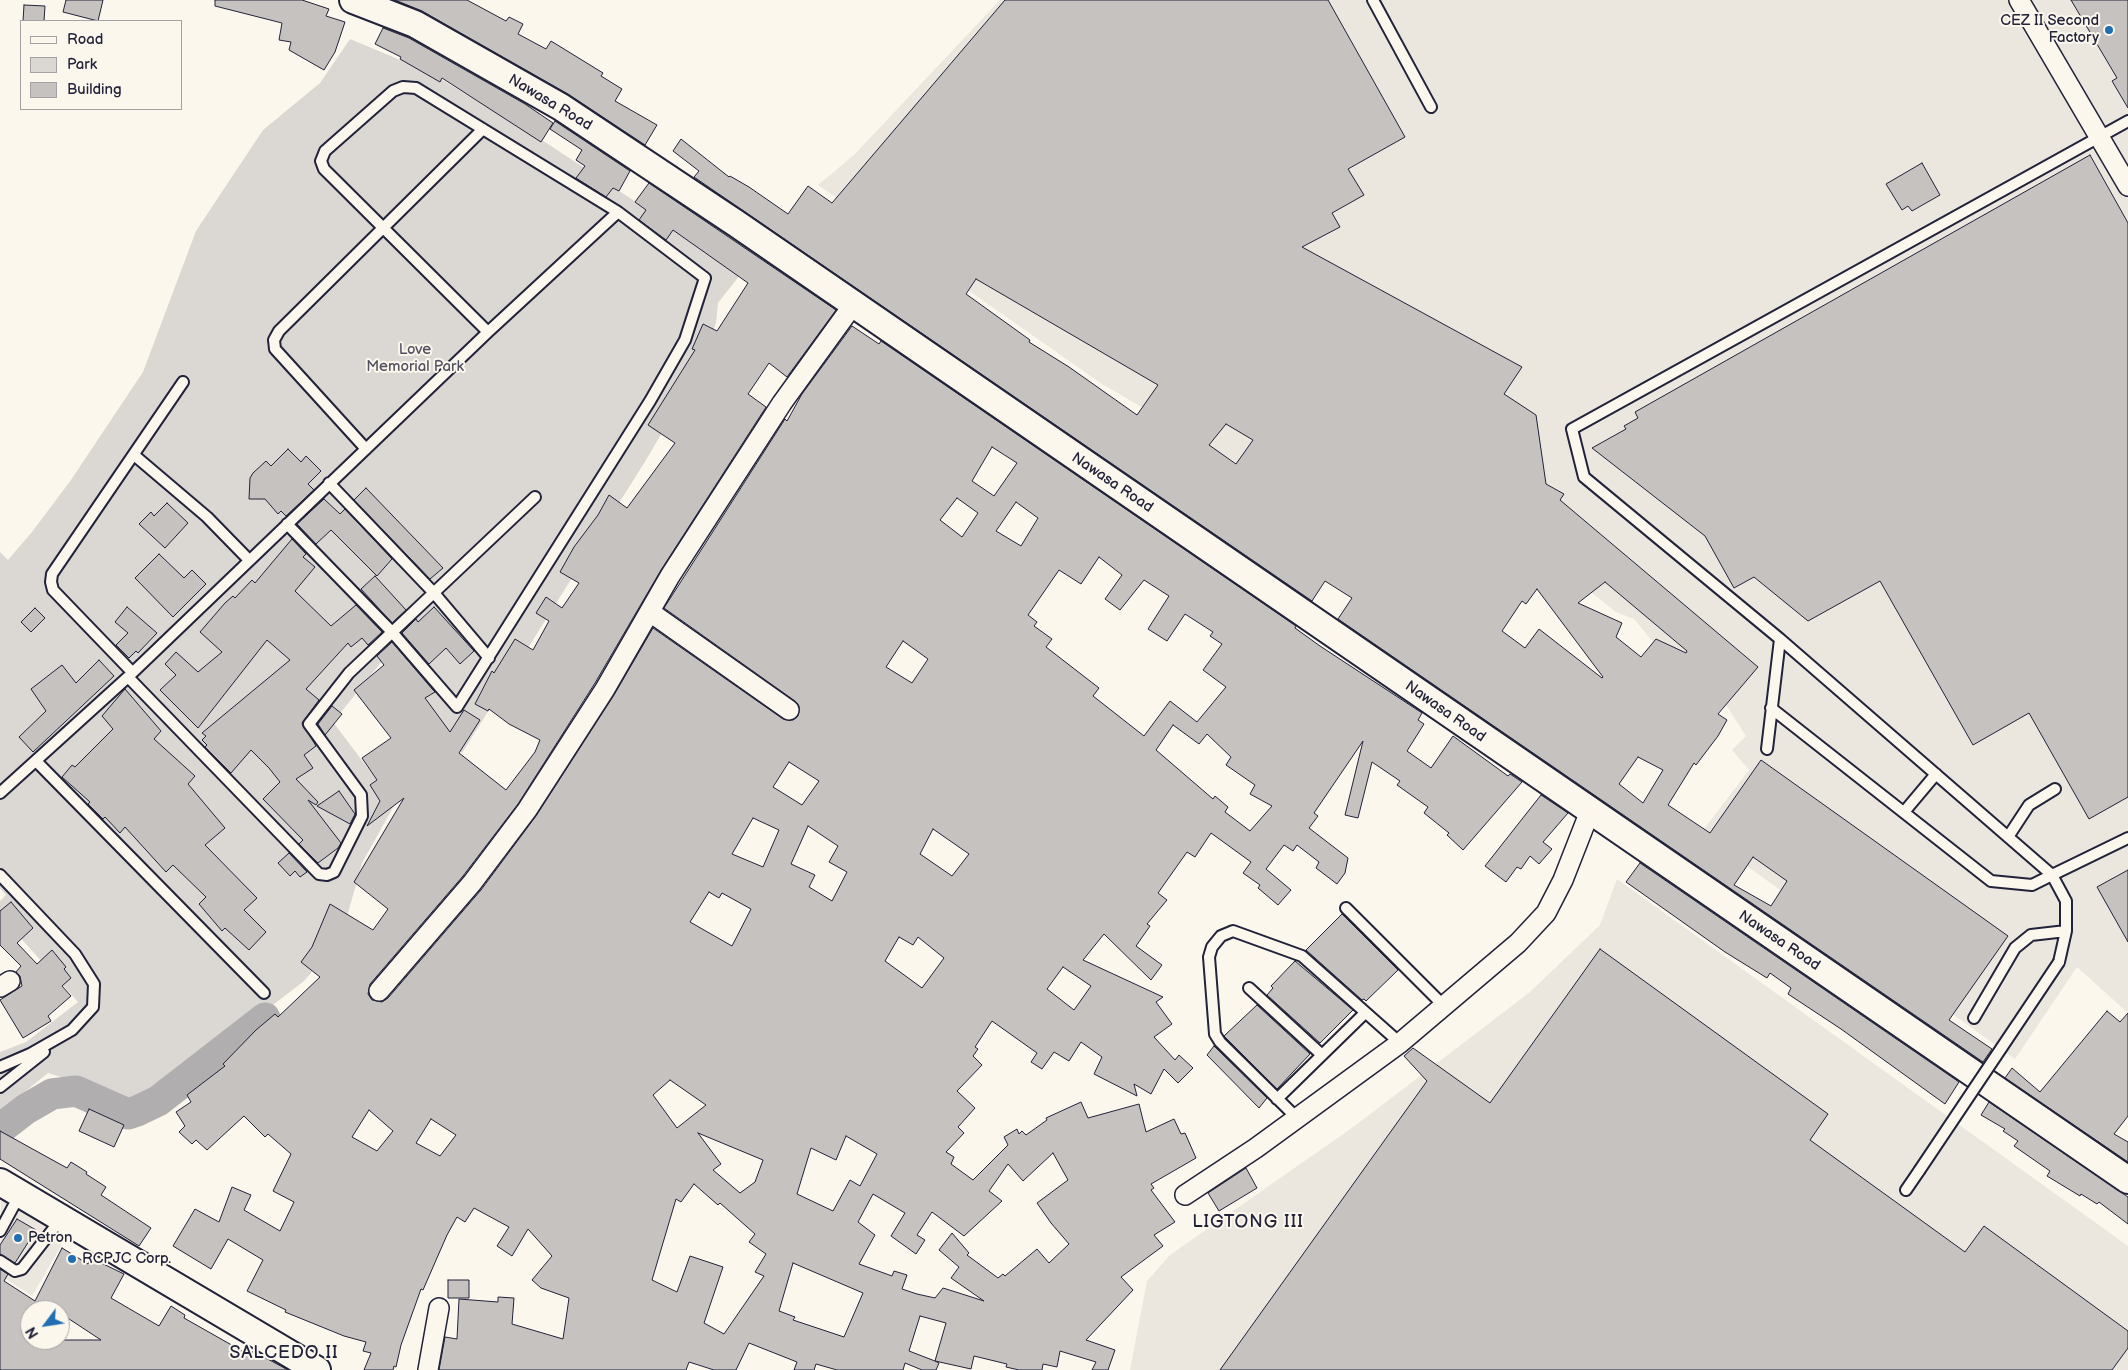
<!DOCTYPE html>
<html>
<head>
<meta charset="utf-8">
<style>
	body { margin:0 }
	#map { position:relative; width:2128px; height:1370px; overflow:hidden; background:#fbf7ec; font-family:"Balsamiq Sans",sans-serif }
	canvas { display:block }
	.legend { position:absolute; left:20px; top:20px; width:162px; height:90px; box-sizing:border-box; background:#fbf7ec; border:1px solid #a4a2a5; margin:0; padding:6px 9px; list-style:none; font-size:15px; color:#22223b }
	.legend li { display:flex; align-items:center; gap:10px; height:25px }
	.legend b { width:25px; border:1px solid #a4a2a5 }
	.north { position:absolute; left:20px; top:1300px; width:50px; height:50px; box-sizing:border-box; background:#fbf7ec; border:1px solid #a4a2a5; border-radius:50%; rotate:239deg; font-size:14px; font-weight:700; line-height:20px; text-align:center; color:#22223b }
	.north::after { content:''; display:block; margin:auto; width:18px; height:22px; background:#1f6fb2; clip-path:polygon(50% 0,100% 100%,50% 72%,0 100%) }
</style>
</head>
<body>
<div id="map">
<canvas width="2128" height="1370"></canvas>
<ul class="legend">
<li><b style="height:6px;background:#fbf7ec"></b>Road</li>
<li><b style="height:14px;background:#dbd8d3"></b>Park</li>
<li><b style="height:14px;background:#c6c2c0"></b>Building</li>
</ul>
<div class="north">N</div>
</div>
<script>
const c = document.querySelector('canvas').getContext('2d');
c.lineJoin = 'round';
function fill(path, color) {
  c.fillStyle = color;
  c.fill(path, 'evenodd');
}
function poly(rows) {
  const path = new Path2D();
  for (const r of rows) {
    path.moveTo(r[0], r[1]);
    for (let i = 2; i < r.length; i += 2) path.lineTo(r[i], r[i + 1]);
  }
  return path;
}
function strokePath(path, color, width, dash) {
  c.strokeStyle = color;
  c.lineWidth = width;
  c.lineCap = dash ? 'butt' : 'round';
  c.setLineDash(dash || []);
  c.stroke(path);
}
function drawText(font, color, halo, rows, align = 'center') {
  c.font = font + ' "Balsamiq Sans",sans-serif';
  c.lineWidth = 4;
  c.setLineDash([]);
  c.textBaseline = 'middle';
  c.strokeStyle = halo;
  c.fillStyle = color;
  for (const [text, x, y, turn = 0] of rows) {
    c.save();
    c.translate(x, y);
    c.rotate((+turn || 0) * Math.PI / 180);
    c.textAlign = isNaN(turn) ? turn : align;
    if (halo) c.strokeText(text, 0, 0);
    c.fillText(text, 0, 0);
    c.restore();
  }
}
const built = poly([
	[1000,0,2128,0,2128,1013,2077,967,2015,1059,1701,833,1749,770,1732,750,1746,736,1728,708,1664,655,1634,619,1616,612,1592,593,1586,574,1304,502,1102,384,818,185,854,155],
	[1617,879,2128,1246,2128,1370,1130,1370,1147,1281,1170,1255,1356,1125,1530,992,1600,925],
	[1,1200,65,1239,32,1296,0,1275]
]);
const green = poly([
	[350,39,429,72,545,142,630,198,740,275,718,303,716,323,694,378,646,460,462,753,383,660,333,722,395,804,362,863,341,938,304,981,239,1031,136,1101,48,1073,0,1112,0,1052,26,1042,78,1002,0,915,0,901,6,895,0,888,0,552,8,560,32,532,71,480,143,372,196,231,263,130,320,83]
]);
const river = poly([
	[0,1129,26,1109,52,1094,76,1091,128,1114,137,1111,158,1101,265,1018]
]);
const building = poly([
	[66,0,103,0,98,21,63,12,66,0],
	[215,0,302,0,329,9,326,16,345,22,335,52,324,70,289,50,291,42,279,40,282,23,215,6,215,0],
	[395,0,467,0,506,21,509,17,523,24,518,34,546,49,551,41,603,73,601,76,622,89,615,101,657,125,645,145,568,94,422,11,395,0],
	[1005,0,1328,0,1405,137,1348,169,1364,195,1332,213,1340,227,1302,247,1522,367,1504,394,1536,415,1546,484,1564,494,1560,500,1758,667,1718,714,1727,720,1718,736,1696,765,1694,763,1668,805,1710,833,1761,760,2008,936,1949,1020,1992,1049,1983,1062,1338,619,1352,598,1325,581,1312,601,694,177,699,171,673,151,681,139,729,177,730,176,749,187,788,214,808,186,832,203,1005,0],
	[976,279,1158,385,1137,415,1069,367,1029,342,1030,340,966,294,976,279],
	[1226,424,1253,440,1236,464,1209,445,1226,424],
	[1605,582,1687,651,1686,653,1656,639,1641,657,1616,637,1622,623,1578,603,1605,582],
	[1537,589,1603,677,1602,678,1539,629,1525,648,1502,631,1522,601,1526,604,1537,589],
	[1638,757,1663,770,1643,803,1619,784,1638,757],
	[1753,857,1787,881,1771,906,1734,885,1753,857],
	[2071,0,2128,0,2128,108,2112,81,2117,78,2071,0],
	[24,5,45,6,44,21,23,21,24,5],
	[383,28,409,38,525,104,553,123,541,142,442,78,440,82,400,59,401,57,375,44,383,28],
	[555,121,630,171,619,191,613,188,606,197,576,178,585,166,576,160,582,150,550,129,555,121],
	[2090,155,2128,223,2128,797,2089,819,2029,713,1973,745,1880,581,1808,621,1754,577,1734,588,1705,536,1592,448,1626,429,1624,426,1638,418,1635,412,2090,155],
	[1922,163,1940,195,1912,211,1908,206,1902,210,1886,184,1922,163],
	[649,183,836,310,787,377,769,363,748,394,766,407,661,570,595,683,518,804,463,876,370,984,368,994,372,1000,382,1002,388,998,481,890,536,816,614,695,653,628,783,719,793,720,798,716,799,706,795,701,664,608,785,419,787,421,802,394,852,326,879,344,881,341,1296,626,1295,628,1320,646,1422,713,1418,720,1424,724,1407,751,1431,768,1453,736,1508,776,1510,774,1522,782,1463,850,1447,835,1449,833,1424,813,1428,807,1397,785,1400,781,1372,762,1358,818,1345,815,1363,741,1314,813,1318,816,1309,828,1348,858,1345,873,1337,884,1316,868,1319,862,1297,845,1293,851,1284,845,1266,869,1291,890,1278,905,1258,888,1260,885,1243,873,1251,862,1211,833,1195,857,1187,852,1158,893,1167,900,1147,924,1150,926,1136,946,1162,965,1151,980,1104,934,1083,960,1163,997,1156,1002,1172,1024,1154,1037,1175,1060,1179,1055,1193,1068,1178,1083,1164,1069,1151,1094,1134,1084,1137,1096,1094,1074,1102,1057,1081,1042,1069,1061,1054,1052,1042,1069,1031,1062,1037,1053,992,1021,975,1047,978,1049,973,1056,982,1065,957,1091,975,1108,958,1127,964,1133,946,1152,954,1157,951,1164,973,1180,1008,1145,1004,1137,1017,1129,1019,1134,1022,1131,1026,1135,1047,1120,1046,1118,1081,1102,1088,1118,1139,1104,1146,1132,1174,1119,1181,1134,1185,1133,1196,1158,1151,1184,1154,1188,1151,1190,1175,1222,1154,1235,1163,1246,1121,1277,1133,1290,1086,1340,1115,1350,1108,1370,1092,1370,1096,1362,1060,1351,1057,1367,1043,1364,1042,1370,1019,1370,1006,1367,1007,1364,974,1356,971,1369,935,1361,939,1363,936,1370,922,1370,905,1363,903,1370,837,1370,816,1364,814,1370,794,1370,797,1362,749,1343,736,1370,714,1370,689,1362,686,1370,439,1370,445,1337,457,1339,459,1299,498,1302,498,1297,514,1298,512,1324,563,1339,569,1298,541,1288,532,1280,552,1256,528,1229,512,1256,497,1246,509,1227,474,1208,465,1222,457,1217,447,1235,423,1290,421,1289,401,1345,396,1367,394,1366,393,1370,364,1370,371,1353,363,1351,366,1342,344,1336,285,1312,286,1310,247,1291,263,1260,228,1239,211,1269,173,1246,195,1209,219,1222,232,1187,251,1195,244,1210,280,1231,294,1202,273,1191,291,1154,268,1134,265,1137,244,1116,207,1150,196,1140,192,1144,179,1132,185,1126,176,1112,191,1102,187,1095,225,1066,223,1064,256,1030,275,1014,278,1017,320,977,301,962,312,947,330,904,373,930,388,909,354,882,404,798,367,826,380,801,370,785,377,780,362,758,391,738,354,690,384,665,377,656,392,642,433,690,435,692,425,698,450,732,464,710,480,720,459,753,506,790,535,752,540,740,509,724,489,709,488,711,475,704,492,671,494,673,515,639,533,650,549,621,536,613,546,597,562,608,579,583,560,572,574,547,598,515,609,495,627,508,675,443,648,425,695,350,692,349,703,324,717,331,748,283,673,230,666,240,639,220,646,210,635,202,649,183],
	[992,447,1017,463,994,496,972,481,992,447],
	[957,498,978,513,962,537,940,520,957,498],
	[1016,502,1038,518,1021,546,996,531,1016,502],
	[1099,557,1122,575,1105,599,1120,610,1144,580,1169,596,1148,629,1167,641,1185,614,1213,632,1210,636,1222,644,1203,670,1226,687,1197,722,1170,701,1144,736,1093,696,1099,688,1046,647,1052,639,1034,626,1037,622,1028,615,1059,570,1081,584,1099,557],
	[903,641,928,659,912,683,886,667,903,641],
	[1173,725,1199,744,1207,734,1231,757,1226,765,1255,785,1250,794,1272,806,1250,831,1225,812,1228,807,1215,796,1213,799,1156,750,1173,725],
	[789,762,819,781,802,805,773,787,789,762],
	[753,818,779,830,763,867,732,854,753,818],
	[808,826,838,846,829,862,847,872,832,901,809,887,815,875,791,864,808,826],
	[933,829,969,854,952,876,920,854,933,829],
	[709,892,719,898,722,893,751,909,732,946,690,922,709,892],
	[899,937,913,945,918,937,944,958,922,988,885,961,899,937],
	[1063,967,1091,986,1074,1010,1047,989,1063,967],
	[670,1080,706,1105,677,1128,653,1095,670,1080],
	[369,1110,393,1131,377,1151,352,1137,369,1110],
	[431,1119,456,1135,440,1156,416,1143,431,1119],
	[698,1133,763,1160,755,1182,740,1193,713,1170,721,1164,698,1133],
	[846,1136,877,1154,860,1186,850,1180,833,1211,797,1194,811,1148,836,1160,846,1136],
	[1053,1153,1068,1180,1037,1203,1051,1223,1069,1244,1049,1263,1037,1249,1005,1276,1003,1274,998,1278,967,1255,969,1253,952,1233,939,1250,959,1267,951,1278,984,1301,943,1288,935,1298,917,1294,902,1289,907,1275,894,1271,892,1276,859,1264,875,1235,858,1222,873,1194,905,1213,891,1236,916,1254,925,1240,917,1235,932,1212,964,1236,1002,1201,989,1191,1008,1164,1023,1181,1053,1153],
	[694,1184,718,1205,720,1203,755,1234,749,1242,766,1254,755,1272,764,1276,724,1334,704,1323,723,1267,690,1256,677,1292,652,1280,676,1199,681,1202,694,1184],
	[793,1263,863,1293,844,1337,793,1320,795,1317,779,1311,793,1263],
	[920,1316,946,1323,935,1361,909,1351,920,1316],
	[288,449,301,462,306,456,321,471,308,484,314,490,286,516,281,511,278,514,265,499,249,499,250,478,253,473,266,461,271,466,288,449],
	[366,488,443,568,430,579,354,500,366,488],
	[324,499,340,514,345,509,392,559,377,576,331,530,316,544,297,524,324,499],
	[167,503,188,523,165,548,139,524,151,512,154,516,167,503],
	[292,539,306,554,303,557,315,567,295,591,331,626,356,605,382,632,368,645,362,638,351,647,348,643,306,689,319,700,302,723,316,746,304,755,313,768,296,779,318,802,316,805,308,800,341,843,338,848,318,863,299,844,303,840,263,799,280,782,269,768,251,750,231,773,205,747,207,745,202,740,206,736,202,733,290,660,267,640,198,728,160,690,176,675,165,664,176,652,198,672,222,652,200,632,225,603,233,596,235,598,252,580,255,583,292,539],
	[159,554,184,578,192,570,206,584,173,617,135,578,159,554],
	[375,576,406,610,392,623,361,589,375,576],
	[127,607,157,633,138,653,136,651,129,658,116,645,128,633,115,622,127,607],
	[434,607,474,651,460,664,446,648,429,664,402,633,416,619,418,622,434,607],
	[35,608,45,618,31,632,21,622,35,608],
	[99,660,114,676,33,752,19,737,46,711,31,689,62,665,76,683,99,660],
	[125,689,161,731,154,739,195,776,188,784,225,828,205,845,257,898,244,910,266,932,249,950,225,928,222,931,199,904,206,897,173,865,166,872,125,827,120,833,105,817,103,819,88,804,90,802,62,777,72,765,75,767,113,729,102,716,125,689],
	[332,706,342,714,325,735,318,724,332,706],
	[339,791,355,814,350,824,317,806,339,791],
	[1541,795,1568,813,1543,842,1552,849,1539,864,1530,856,1521,869,1517,867,1506,882,1485,866,1541,795],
	[289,853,307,872,300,877,295,871,290,876,278,863,289,853],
	[1640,863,1959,1082,1945,1104,1841,1029,1788,994,1791,988,1770,973,1767,978,1725,952,1626,882,1640,863],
	[2128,870,2128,942,2097,887,2128,870],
	[11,902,33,928,17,943,37,964,52,950,66,967,64,969,71,978,62,986,71,996,48,1016,51,1021,23,1038,0,1000,22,986,20,976,16,972,21,966,0,945,0,911,11,902],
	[1342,914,1398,970,1366,1001,1364,999,1362,1000,1306,950,1342,914],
	[1600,949,1828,1114,1810,1140,1965,1252,1984,1226,2128,1331,2128,1348,2112,1370,1220,1370,1427,1081,1404,1056,1413,1048,1490,1103,1600,949],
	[1295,961,1353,1010,1320,1043,1267,995,1273,988,1271,986,1295,961],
	[1257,1005,1310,1054,1277,1089,1224,1036,1257,1005],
	[2107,1011,2120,1022,2128,1013,2128,1116,2114,1134,2128,1142,2128,1162,2005,1078,2012,1068,2040,1092,2107,1011],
	[1214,1046,1267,1098,1259,1108,1207,1055,1214,1046],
	[1989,1102,2128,1197,2128,1224,2099,1202,2097,1204,2081,1194,2080,1196,2047,1176,2050,1171,2014,1146,2018,1141,2003,1131,2005,1129,1981,1115,1989,1102],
	[89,1109,124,1125,114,1147,79,1131,89,1109],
	[0,1131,67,1168,71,1162,87,1172,86,1174,106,1187,101,1195,151,1228,139,1246,0,1159,0,1131],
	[1246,1168,1257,1188,1219,1211,1208,1193,1246,1168],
	[17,1219,36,1230,15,1263,0,1254,0,1245,17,1219],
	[62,1248,88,1264,91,1258,124,1274,111,1298,159,1326,171,1306,185,1315,184,1318,251,1356,253,1351,288,1370,0,1370,0,1269,8,1274,4,1281,35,1301,62,1248],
	[30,1310,60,1310,60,1313,101,1340,30,1340,30,1310],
	[448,1280,469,1280,469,1298,448,1298,448,1280]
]);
const lane = poly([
	[1373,0,1431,107],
	[2128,121,1572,429,1584,477,1780,639,2052,875,2128,838],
	[366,449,275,349,274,340,279,331,483,129],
	[134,455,207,517,249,560],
	[329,483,434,593,489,658],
	[287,524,392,632,457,707,650,401,685,340,705,278,618,212,416,88,403,87,393,91,325,151,321,161,324,169,488,332],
	[132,672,53,590,51,582,52,574,183,382],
	[128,677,319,874,327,875,334,872,362,816,361,795,309,724,349,673,535,497],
	[1771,708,1991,881,2032,885,2052,875,2066,901,2066,931,2059,962],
	[1767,749,1780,639],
	[36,761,264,993],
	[0,793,128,677,488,332,618,212],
	[1904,812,1936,774],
	[2008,837,2029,805,2055,789],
	[0,875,75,954,94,984,93,1007,72,1030,30,1054,0,1067],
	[1346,908,1443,1005],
	[1249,988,1322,1055],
	[1974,1018,2015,948,2031,935,2066,931],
	[0,1087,44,1052],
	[1277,1099,1365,1013],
	[1297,1118,1220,1042,1215,1034,1209,957,1212,947,1221,936,1233,931,1302,956,1400,1043],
	[1906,1190,1919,1171],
	[0,1231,20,1194],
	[0,1261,15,1271,22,1269,61,1219]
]);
const street = poly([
	[2019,0,2128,186],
	[650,612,789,710],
	[0,987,10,981],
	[379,991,472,883,527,810,605,689,670,576,782,403,853,305],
	[1185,1195,1256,1148,1400,1043,1518,943,1546,913,1563,880,1590,811],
	[428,1370,439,1308]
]);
const secondary = poly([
	[353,0,415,24,561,107,737,224,2128,1180],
	[0,1182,317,1370]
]);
const laneBridge = poly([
	[1919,1171,2059,962]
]);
const markers = [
	[2109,30,5,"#1f6fb2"],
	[18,1238,5,"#1f6fb2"],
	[72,1259,5,"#1f6fb2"]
];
const poiNames = [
	["CEZ II Second",2099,21,"right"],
	["Factory",2099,38,"right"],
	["Petron",28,1238],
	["RCPJC Corp.",82,1259]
];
const streetNames = [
	["Nawasa Road",550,103,31],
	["Nawasa Road",1112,483,34],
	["Nawasa Road",1445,712,35],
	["Nawasa Road",1779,941,34]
];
const parkNames = [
	["Love",415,350],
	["Memorial Park",415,367]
];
const quarterNames = [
	["LIGTONG III",1248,1222],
	["SALCEDO II",284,1353]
];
fill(built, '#ebe7df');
fill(green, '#dbd8d3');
strokePath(river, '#b1aeb0', 31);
fill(building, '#c6c2c0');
strokePath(building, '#22223b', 1);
strokePath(lane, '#22223b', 14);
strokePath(street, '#22223b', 22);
strokePath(secondary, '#22223b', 30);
strokePath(lane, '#fbf7ec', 10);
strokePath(street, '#fbf7ec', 19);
strokePath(secondary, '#fbf7ec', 26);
strokePath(laneBridge, '#22223b', 14, []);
strokePath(laneBridge, '#fbf7ec', 10);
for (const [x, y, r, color] of markers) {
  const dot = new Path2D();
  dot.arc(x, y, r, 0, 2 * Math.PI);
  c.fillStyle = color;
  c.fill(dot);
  strokePath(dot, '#fbf7ec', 2);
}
drawText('15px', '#22223b', '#fbf7ec', poiNames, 'left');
drawText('15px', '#22223b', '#fbf7ec', streetNames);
drawText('15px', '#505061', '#fbf7ec', parkNames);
c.letterSpacing = '1px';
drawText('18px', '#22223b', '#fbf7ec', quarterNames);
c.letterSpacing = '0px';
</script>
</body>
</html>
